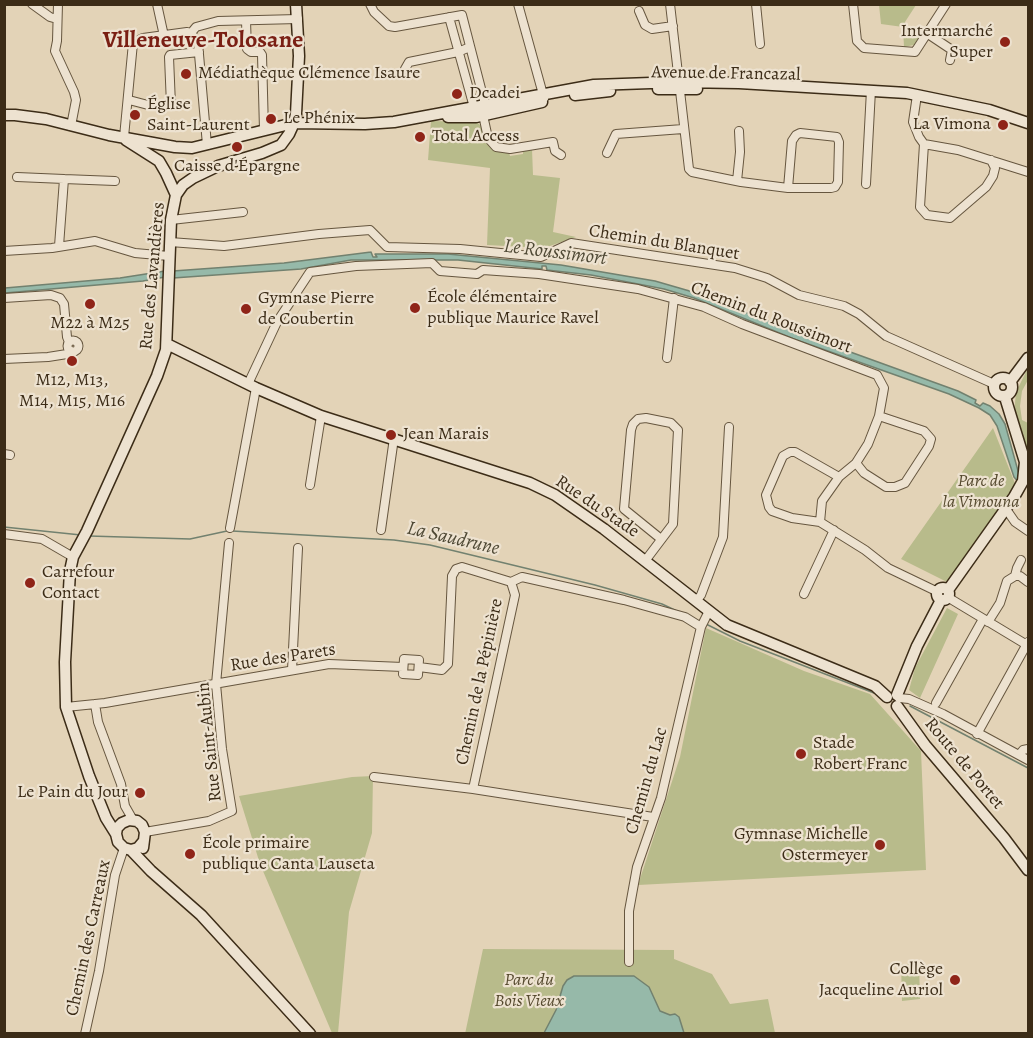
<!DOCTYPE html>
<html>
<head>
<meta charset="utf-8">
<style>
	body { margin:0 }
	#map { position:relative; width:1033px; height:1038px; overflow:hidden; background:#e3d3b7; font-family:Alegreya,serif }
	canvas { display:block }
	.frame { position:absolute; inset:0; border:6px solid #3c2c17; pointer-events:none }
</style>
</head>
<body>
<div id="map">
<canvas width="1033" height="1038"></canvas>
<div class="frame"></div>
</div>
<script>
const c = document.querySelector('canvas').getContext('2d');
c.lineJoin = 'round';
function fill(path, color) {
  c.fillStyle = color;
  c.fill(path, 'evenodd');
}
function poly(rows) {
  const path = new Path2D();
  for (const r of rows) {
    if (r.length === 3) {
      path.moveTo(r[0] + r[2], r[1]);
      path.arc(r[0], r[1], r[2], 0, 2 * Math.PI);
      continue;
    }
    path.moveTo(r[0], r[1]);
    for (let i = 2; i < r.length; i += 2) path.lineTo(r[i], r[i + 1]);
  }
  return path;
}
function strokePath(path, color, width, dash) {
  c.strokeStyle = color;
  c.lineWidth = width;
  c.lineCap = dash ? 'butt' : 'round';
  c.setLineDash(dash || []);
  c.stroke(path);
}
function drawText(font, color, halo, rows, align = 'center') {
  c.font = font + ' Alegreya,serif';
  c.lineWidth = 4.5;
  c.setLineDash([]);
  c.textBaseline = 'middle';
  c.strokeStyle = halo;
  c.fillStyle = color;
  for (const [text, x, y, turn = 0] of rows) {
    c.save();
    c.translate(x, y);
    c.rotate((+turn || 0) * Math.PI / 180);
    c.textAlign = isNaN(turn) ? turn : align;
    if (halo) c.strokeText(text, 0, 0);
    c.fillText(text, 0, 0);
    c.restore();
  }
}
const green = poly([
	[879,5,916,5,905,22,907,30,919,37,914,45,904,47,903,27,881,24],
	[431,121,477,122,483,128,485,138,509,152,510,156,523,154,523,150,532,149,533,175,560,178,553,232,576,237,544,248,487,245,490,168,428,160],
	[1028,368,1028,380,1022,391,1020,406,1022,420,1028,423,1028,463,1014,414,1016,392],
	[993,428,1016,486,949,583,901,559],
	[947,608,958,614,920,698,909,690,915,668],
	[706,628,804,671,870,694,921,751,926,870,638,885,680,757],
	[373,776,372,833,349,912,338,1033,332,1033,260,864,239,796,352,777],
	[483,949,674,950,674,959,712,974,730,1004,768,999,775,1033,465,1034],
	[901,964,919,964,920,999,902,1001]
]);
const water = poly([
	[371,252,373,257,377,257,375,254,448,254,561,265,655,281,693,292,820,341,958,391,976,400,975,403,980,406,983,403,990,406,999,414,1005,424,1020,478,1019,483,1014,477,997,426,990,415,979,408,949,394,794,339,694,298,664,289,591,275,547,270,546,266,542,266,542,269,458,260,351,260,301,269,173,278,173,271,284,263,371,252],
	[165,271,165,277,143,281,5,293,5,288,120,278,165,271],
	[574,976,634,976,649,987,660,1011,670,1015,675,1014,679,1017,684,1033,544,1033,556,1010,563,986,567,980,574,976]
]);
const stream = poly([
	[4,527,81,535],
	[232,531,394,540,430,545,595,585,662,604,679,612],
	[89,536,190,539,227,531],
	[706,624,740,641,874,693],
	[910,706,1028,768]
]);
const street = poly([
	[32,4,50,17,57,19],
	[58,4,57,41,55,51,74,92,76,100,71,126],
	[157,4,164,36],
	[370,4,374,12,389,26,395,27,462,15,486,108],
	[518,4,544,98],
	[670,4,689,169,692,172,741,182,788,188,831,188,835,187,838,182,839,142,837,137,800,133,796,135,792,141,788,188],
	[756,4,760,44],
	[853,4,857,41,864,48,915,52,946,4],
	[639,11,645,25,652,29,673,26],
	[449,17,475,111],
	[246,21,247,49,251,52,260,52,262,55,264,130],
	[191,33,198,43,207,145],
	[191,33,196,27,218,21,298,19],
	[928,34,952,50,950,60],
	[405,69,409,62,458,52,470,47],
	[917,95,913,122,919,137,924,144,958,150,1028,172],
	[129,100,148,105,171,105,169,57,170,55,199,52],
	[483,115,488,138,496,147,510,149,553,142,555,151,561,155],
	[124,137,133,43,143,38,187,32,191,33],
	[924,144,920,207,927,215,950,218,986,187,993,176,995,168,991,160],
	[607,153,616,134,683,129],
	[17,177,64,179,59,246],
	[64,179,115,181],
	[737,181,740,152,739,131],
	[866,184,871,90],
	[171,220,243,212],
	[170,242,224,246,319,234,370,230,387,247,460,249,541,257,571,243,735,268,767,278,799,295,844,306,859,314,886,336,994,384],
	[4,251,52,248,95,241,135,253,169,256],
	[4,298,51,295,60,298,64,304,67,337,69,342],
	[73,346,5.5],
	[667,358,674,298],
	[4,359,48,357,67,354,71,351],
	[248,384,277,322,308,275,310,272,318,271,356,266,432,263,440,271,477,274,483,270,539,274,638,289,704,307,742,324,877,375,884,388,879,416,868,444,856,463,839,477,822,501,820,522,865,550,888,568,938,592],
	[4,454,10,455],
	[856,463,864,473,886,487,895,487,905,483,929,446,931,439,924,431,879,416],
	[310,485,321,416],
	[1006,509,1015,522,1028,531],
	[820,522,792,518,772,511,769,507,766,495,783,456,790,452,795,452,839,477],
	[230,528,256,388],
	[381,530,394,438],
	[4,534,42,539,73,557],
	[645,561,673,524,678,430,671,423,646,418,638,419,633,424,631,430,624,509,661,539],
	[1015,576,1017,568,1021,560],
	[511,582,522,577,624,600,685,617,701,627],
	[804,594,834,530],
	[949,598,1027,645],
	[697,600,701,595,723,537,729,427],
	[988,622,1000,603,1007,581,1015,576,1020,576,1028,582],
	[404,659,419,660,418,675,403,674,404,659],
	[419,667,442,670,448,664,452,576,456,569,462,567,511,582],
	[292,670,298,548],
	[899,698,909,699,943,714,1028,760],
	[936,703,983,619],
	[95,704,98,722,121,784,125,806,133,820],
	[66,707,105,703,329,664,403,667],
	[977,734,1028,642],
	[1019,755,1023,750,1028,749],
	[374,777,473,789,653,817],
	[473,789,515,595,511,582],
	[145,832,209,821,232,811,222,749,216,684,229,543],
	[629,962,629,911,637,867,661,798,701,627,709,611],
	[85,1034,99,971,115,875,124,848]
]);
const secondary = poly([
	[658,89,697,89],
	[575,95,610,91],
	[4,115,15,115,46,119,109,135,175,147,192,148,294,123,365,124,394,122,594,85,679,82,739,83,907,93,989,110,1028,123],
	[448,117,476,117,542,102],
	[126,140,159,161,166,173,176,195],
	[167,344,256,388,321,416,530,483,555,495,604,529,727,625,875,686,887,697],
	[1003,387,9],
	[1010,382,1028,358],
	[943,594,6],
	[948,590,1014,497,1023,481,1025,462,1005,397],
	[897,695,917,646,941,600],
	[897,706,925,745,1004,838,1028,870],
	[116,834,117,828,122,823,129,820,137,821,142,825,145,832,143,848],
	[143,842,138,848,131,850,124,848,118,842,116,834,106,818,89,776,66,707,65,662,70,571,73,557,87,531,157,376,166,350,171,220,176,195,183,185,193,178,218,166,262,153,281,145,289,134,294,123,296,114,299,56,296,4],
	[131,850,151,871,201,915,310,1034]
]);
const markers = [
	[1005,42,6,"#8f2418"],
	[186,74,6,"#8f2418"],
	[457,94,6,"#8f2418"],
	[135,115,6,"#8f2418"],
	[271,119,6,"#8f2418"],
	[1003,125,6,"#8f2418"],
	[420,137,6,"#8f2418"],
	[237,147,6,"#8f2418"],
	[90,304,6,"#8f2418"],
	[415,308,6,"#8f2418"],
	[246,309,6,"#8f2418"],
	[72,361,6,"#8f2418"],
	[391,435,6,"#8f2418"],
	[30,583,6,"#8f2418"],
	[801,754,6,"#8f2418"],
	[140,793,6,"#8f2418"],
	[880,845,6,"#8f2418"],
	[190,854,6,"#8f2418"],
	[955,980,6,"#8f2418"]
];
const poiNames = [
	["Intermarché",993,32,"right"],
	["Super",993,53,"right"],
	["Médiathèque Clémence Isaure",198,74],
	["Dcadei",469,94],
	["Église",147,105],
	["Saint-Laurent",147,126],
	["Le Phénix",283,119],
	["La Vimona",991,125,"right"],
	["Total Access",432,137],
	["Caisse d'Épargne",237,167,"center"],
	["École élémentaire",427,298],
	["publique Maurice Ravel",427,319],
	["Gymnase Pierre",258,299],
	["de Coubertin",258,320],
	["M22 à M25",90,324,"center"],
	["M12, M13,",72,381,"center"],
	["M14, M15, M16",72,402,"center"],
	["Jean Marais",403,435],
	["Carrefour",42,573],
	["Contact",42,594],
	["Stade",813,744],
	["Robert Franc",813,765],
	["Le Pain du Jour",128,793,"right"],
	["Gymnase Michelle",868,835,"right"],
	["Ostermeyer",868,856,"right"],
	["École primaire",202,844],
	["publique Canta Lauseta",202,865],
	["Collège",943,970,"right"],
	["Jacqueline Auriol",943,991,"right"]
];
const streetNames = [
	["Avenue de Francazal",726,74,1],
	["Chemin du Blanquet",664,243,9],
	["Rue des Lavandières",153,276,-85],
	["Chemin du Roussimort",771,318,21],
	["Rue du Stade",597,507,34],
	["Rue des Parets",283,658,-9],
	["Chemin de la Pépinière",480,682,-78],
	["Rue Saint-Aubin",210,742,-96],
	["Route de Portet",964,764,50],
	["Chemin du Lac",647,781,-74],
	["Chemin des Carreaux",89,938,-78]
];
const parkNames = [
	["Parc de",981,482],
	["la Vimouna",981,503],
	["Parc du",529,981],
	["Bois Vieux",529,1002]
];
const waterNames = [
	["Le Roussimort",555,253,7],
	["La Saudrune",453,539,13]
];
const districtNames = [
	["Villeneuve-Tolosane",203,41]
];
fill(green, '#b8bb8b');
fill(water, '#96b9a9');
strokePath(water, '#72816f', 1.5);
strokePath(stream, '#72816f', 1.5);
strokePath(street, '#66563f', 10);
strokePath(secondary, '#3c2c17', 13);
strokePath(street, '#ede2d0', 8);
strokePath(secondary, '#ede2d0', 10);
for (const [x, y, r, color] of markers) {
  const dot = new Path2D();
  dot.arc(x, y, r, 0, 2 * Math.PI);
  c.fillStyle = color;
  c.fill(dot);
  strokePath(dot, '#ede2d0', 2);
}
drawText('18px', '#3c2c17', '#ede2d0', poiNames, 'left');
drawText('18px', '#3c2c17', '#ede2d0', streetNames);
drawText('italic 18px', '#55492e', '#ede2d0', parkNames);
drawText('italic 20px', '#4e4834', '#ede2d0', waterNames);
drawText('bold 24px', '#7a1f14', '#ede2d0', districtNames);
</script>
</body>
</html>
